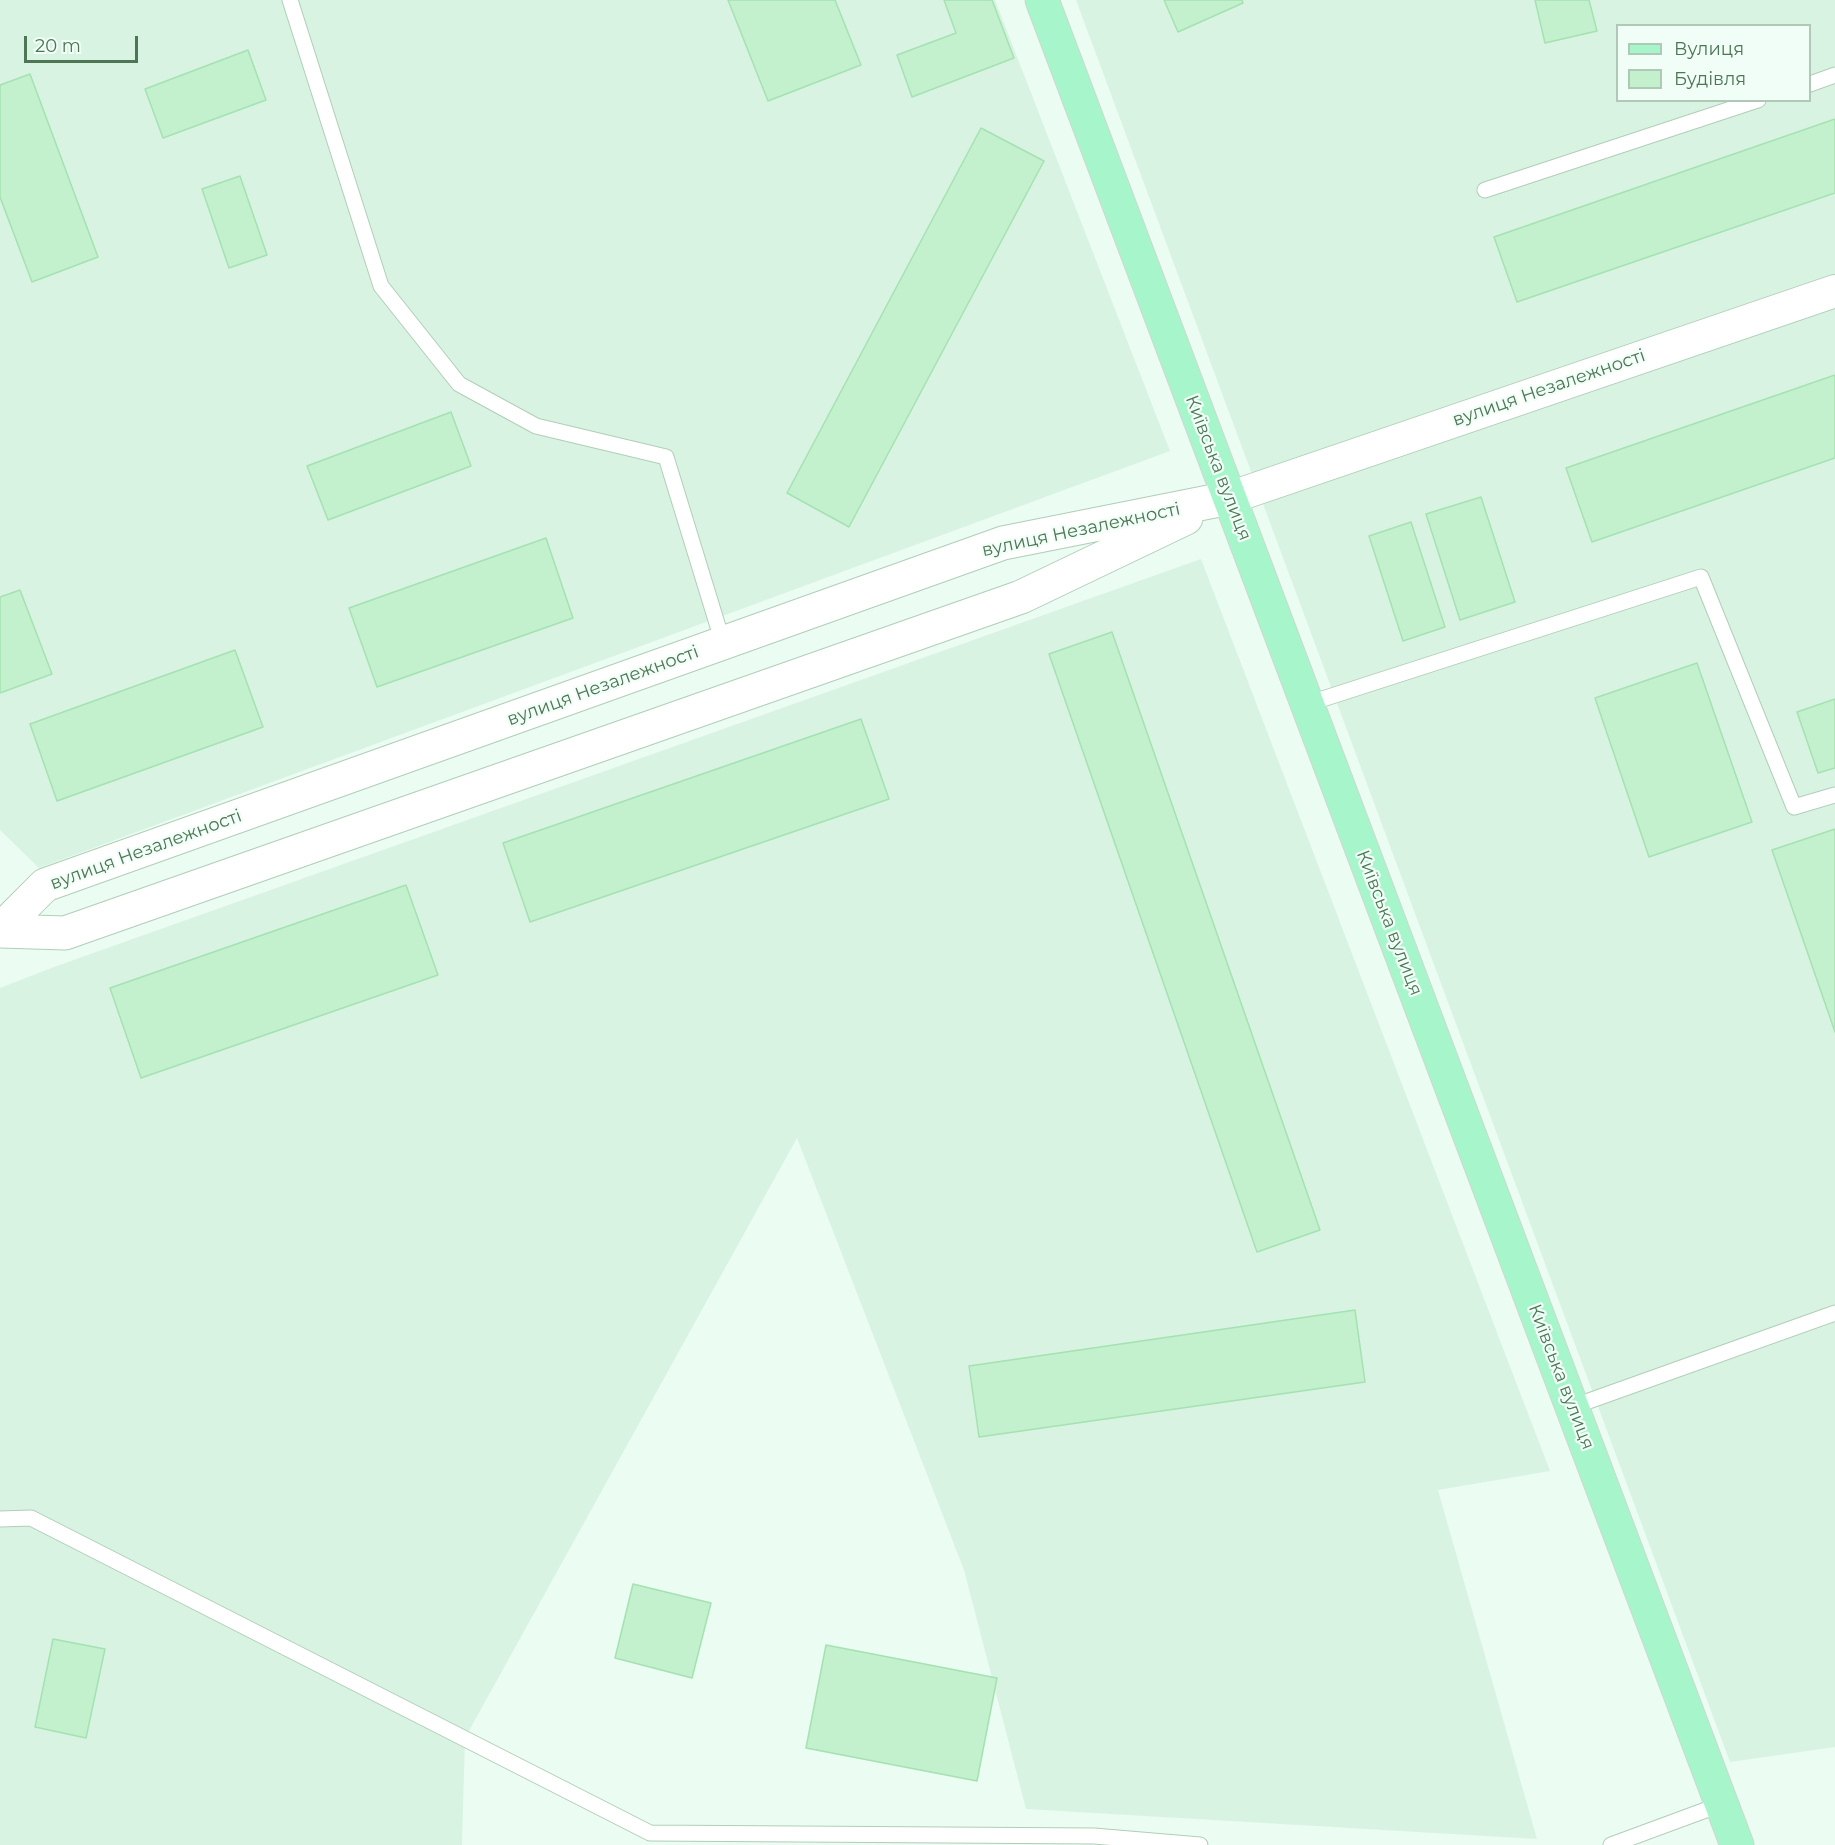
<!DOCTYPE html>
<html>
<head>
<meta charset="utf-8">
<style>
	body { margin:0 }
	#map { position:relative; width:1835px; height:1845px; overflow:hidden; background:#ebfcf2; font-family:Montserrat,sans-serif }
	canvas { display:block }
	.legend { position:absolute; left:1616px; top:24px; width:195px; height:78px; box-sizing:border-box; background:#f1fef7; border:2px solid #b0c8b6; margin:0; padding:8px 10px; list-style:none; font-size:18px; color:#4e7655 }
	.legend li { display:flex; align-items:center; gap:12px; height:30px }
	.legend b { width:30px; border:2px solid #b0c8b6 }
	.scale { position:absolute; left:24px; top:36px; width:114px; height:27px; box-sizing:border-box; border:3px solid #4e7655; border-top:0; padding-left:8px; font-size:18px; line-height:21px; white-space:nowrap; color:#4e7655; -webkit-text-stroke:4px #f1fef7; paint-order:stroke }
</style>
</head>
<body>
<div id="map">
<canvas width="1835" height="1845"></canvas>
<ul class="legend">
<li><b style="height:8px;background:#a7f6cb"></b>Вулиця</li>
<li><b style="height:16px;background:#c3f0cd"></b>Будівля</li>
</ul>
<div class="scale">20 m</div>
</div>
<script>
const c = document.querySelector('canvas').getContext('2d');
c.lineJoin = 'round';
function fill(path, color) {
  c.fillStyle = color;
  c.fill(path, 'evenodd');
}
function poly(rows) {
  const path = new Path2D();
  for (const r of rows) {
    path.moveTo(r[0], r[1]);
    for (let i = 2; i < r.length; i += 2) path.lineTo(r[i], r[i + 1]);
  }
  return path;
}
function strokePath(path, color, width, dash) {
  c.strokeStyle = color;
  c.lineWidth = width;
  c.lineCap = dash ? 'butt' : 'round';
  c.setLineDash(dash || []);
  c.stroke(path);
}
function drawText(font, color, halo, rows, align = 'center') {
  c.font = font + ' Montserrat,sans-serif';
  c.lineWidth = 4.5;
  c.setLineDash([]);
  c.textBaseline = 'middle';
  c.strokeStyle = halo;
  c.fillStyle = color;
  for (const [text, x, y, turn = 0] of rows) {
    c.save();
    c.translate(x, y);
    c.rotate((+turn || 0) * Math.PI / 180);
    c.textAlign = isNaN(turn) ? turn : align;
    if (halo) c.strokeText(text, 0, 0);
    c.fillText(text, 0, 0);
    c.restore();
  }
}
const residential = poly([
	[0,0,995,0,1170,451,39,868,0,830],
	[1076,0,1835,0,1835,1747,1730,1762],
	[1618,26,1810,26,1810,100,1618,100],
	[1201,559,1550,1471,1438,1490,1537,1839,1026,1809,964,1570,797,1138,465,1738,462,1845,0,1845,0,988,54,967]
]);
const building = poly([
	[728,0,835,0,861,65,768,101,728,0],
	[944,0,992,0,1014,58,912,97,897,55,956,33,944,0],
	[1164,0,1242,0,1243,3,1178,32,1164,0],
	[1535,0,1589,0,1597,31,1545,43,1535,0],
	[248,50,266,100,163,138,145,89,248,50],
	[30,74,98,257,32,282,0,197,0,85,30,74],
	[1835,119,1835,193,1517,302,1494,237,1835,119],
	[981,128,1044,161,849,527,787,493,981,128],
	[240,176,267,255,229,268,202,189,240,176],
	[1835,375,1835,458,1592,542,1566,468,1835,375],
	[451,412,471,466,328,520,307,466,451,412],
	[1481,497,1515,602,1460,620,1426,514,1481,497],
	[1411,522,1445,627,1403,641,1369,536,1411,522],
	[546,538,573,618,377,687,349,608,546,538],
	[20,590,52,674,0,693,0,597,20,590],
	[1112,632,1320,1230,1257,1252,1049,654,1112,632],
	[235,650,263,727,57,801,30,724,235,650],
	[1697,663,1752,822,1649,857,1595,698,1697,663],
	[1835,699,1835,768,1818,773,1797,712,1835,699],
	[861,719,889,799,530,922,503,843,861,719],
	[1835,829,1835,1032,1772,850,1835,829],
	[406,885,438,975,141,1078,110,988,406,885],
	[1355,1310,1365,1382,979,1437,969,1366,1355,1310],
	[633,1584,711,1603,692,1678,615,1658,633,1584],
	[53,1639,105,1649,86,1738,35,1727,53,1639],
	[826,1645,997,1678,977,1781,806,1748,826,1645]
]);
const service = poly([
	[290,0,381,286,459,384,536,426,666,457,723,643],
	[1810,84,1835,75],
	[1485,190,1758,100],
	[1307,704,1701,577,1794,807,1835,795],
	[1572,1407,1835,1313],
	[0,1519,31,1518,650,1833,1094,1836,1200,1845],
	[1611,1845,1722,1804]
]);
const minor = poly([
	[1229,498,1835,291]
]);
const tertiary = poly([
	[0,930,45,885,1003,543,1229,498],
	[0,931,65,933,1021,597,1186,518]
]);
const primary = poly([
	[1042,0,1737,1845]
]);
const streetNames = [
	["вулиця Незалежності",1549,388,-19],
	["Київська вулиця",1218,468,69],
	["вулиця Незалежності",1081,530,-12],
	["вулиця Незалежності",603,686,-20],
	["вулиця Незалежності",146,850,-20],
	["Київська вулиця",1389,923,69],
	["Київська вулиця",1561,1377,69]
];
fill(residential, '#d9f3e3');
fill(building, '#c3f0cd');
strokePath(building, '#a4e2b1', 1.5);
strokePath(service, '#b0ceb8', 17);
strokePath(minor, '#b0ceb8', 34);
strokePath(tertiary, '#b0ceb8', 35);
strokePath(primary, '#cdd9cf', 35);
strokePath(service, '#fff', 15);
strokePath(minor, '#fff', 32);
strokePath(tertiary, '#fff', 33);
strokePath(primary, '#a7f6cb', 33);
drawText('18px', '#4e7655', '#f1fef7', streetNames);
</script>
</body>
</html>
